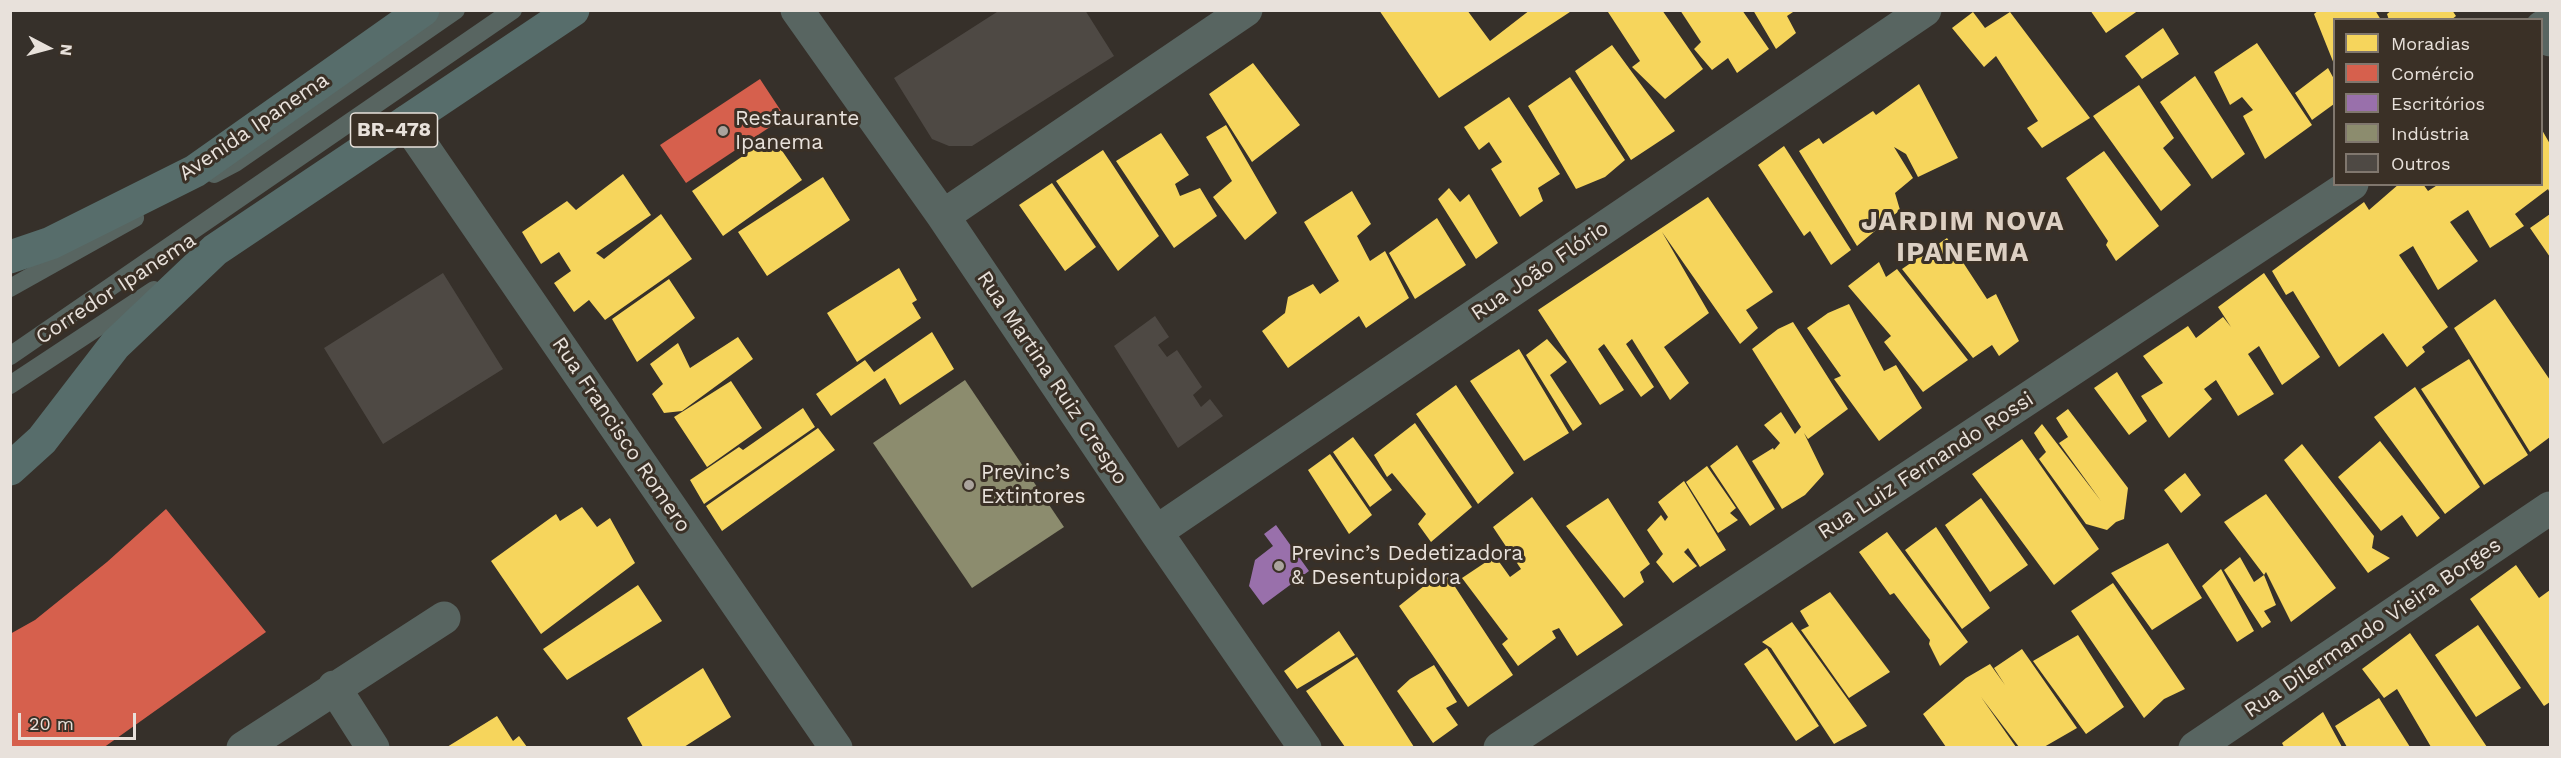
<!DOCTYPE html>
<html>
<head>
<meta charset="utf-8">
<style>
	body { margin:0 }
	#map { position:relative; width:2561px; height:758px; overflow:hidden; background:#36302a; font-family:"Work Sans",sans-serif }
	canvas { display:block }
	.frame { position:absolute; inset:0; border:12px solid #e8e1db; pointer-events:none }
	.legend { position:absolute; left:2333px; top:18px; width:210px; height:168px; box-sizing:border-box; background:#3a3026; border:2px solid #80776e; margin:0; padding:8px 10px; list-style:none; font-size:18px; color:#e8e1db }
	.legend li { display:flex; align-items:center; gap:12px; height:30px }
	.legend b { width:30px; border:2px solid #80776e }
	.north { position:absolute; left:18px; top:18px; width:60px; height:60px; -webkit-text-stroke:4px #3a3026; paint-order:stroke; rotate:96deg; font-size:16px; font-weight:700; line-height:24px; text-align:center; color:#e8e1db }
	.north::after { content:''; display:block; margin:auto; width:21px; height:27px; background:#e8e1db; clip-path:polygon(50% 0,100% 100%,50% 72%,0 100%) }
	.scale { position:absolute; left:18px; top:713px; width:118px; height:27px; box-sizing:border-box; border:3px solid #e8e1db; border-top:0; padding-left:8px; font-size:18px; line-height:21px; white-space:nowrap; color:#e8e1db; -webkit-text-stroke:4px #3a3026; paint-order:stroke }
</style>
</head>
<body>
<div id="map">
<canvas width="2561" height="758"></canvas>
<div class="frame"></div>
<ul class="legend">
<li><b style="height:16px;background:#f6d55c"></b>Moradias</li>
<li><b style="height:16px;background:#d6604d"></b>Comércio</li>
<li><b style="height:16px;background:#9970ab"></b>Escritórios</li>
<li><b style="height:16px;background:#8c8c6e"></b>Indústria</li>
<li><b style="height:16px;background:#4e4944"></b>Outros</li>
</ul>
<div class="north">N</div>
<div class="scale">20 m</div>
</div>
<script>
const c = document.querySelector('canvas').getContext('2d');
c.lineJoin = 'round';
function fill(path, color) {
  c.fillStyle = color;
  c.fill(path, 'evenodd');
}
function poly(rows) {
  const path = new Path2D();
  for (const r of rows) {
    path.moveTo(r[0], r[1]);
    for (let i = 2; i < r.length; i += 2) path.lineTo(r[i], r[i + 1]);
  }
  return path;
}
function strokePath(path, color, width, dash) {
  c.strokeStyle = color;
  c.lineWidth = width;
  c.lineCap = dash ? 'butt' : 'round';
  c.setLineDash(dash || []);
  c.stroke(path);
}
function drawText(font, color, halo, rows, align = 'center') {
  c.font = font + ' "Work Sans",sans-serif';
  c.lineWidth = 6;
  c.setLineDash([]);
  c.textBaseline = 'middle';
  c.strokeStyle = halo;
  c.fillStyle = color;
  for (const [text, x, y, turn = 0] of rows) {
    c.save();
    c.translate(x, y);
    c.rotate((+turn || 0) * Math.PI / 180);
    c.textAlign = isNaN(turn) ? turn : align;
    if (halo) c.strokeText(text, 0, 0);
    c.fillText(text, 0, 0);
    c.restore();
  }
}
const homes = poly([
	[1379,10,1467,10,1490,41,1530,10,1573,10,1439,98],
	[1609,10,1662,10,1703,69,1665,99,1632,67,1640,61,1608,12],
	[1680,10,1742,10,1769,49,1737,73,1728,58,1712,70,1694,49,1701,42],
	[1753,10,1796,10,1787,16,1796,33,1776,49],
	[2090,10,2139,10,2106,33],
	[2319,10,2375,10,2381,20,2334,20,2334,64,2314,14],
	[2392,10,2452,10,2456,16,2451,20,2389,20,2387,14],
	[1973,12,1985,28,2010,12,2090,118,2042,148,2027,128,2038,121,1996,56,1984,67,1952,28],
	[2163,28,2179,54,2142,79,2125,56],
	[2257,43,2312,125,2265,159,2243,116,2253,110,2242,97,2230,105,2214,72],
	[1612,45,1675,131,1631,160,1575,71],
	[1253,63,1300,125,1252,162,1209,94],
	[2328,68,2334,79,2334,104,2312,120,2295,93],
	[2195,76,2245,154,2212,179,2160,102],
	[1570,77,1625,160,1605,177,1576,189,1528,106],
	[1919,84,1958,158,1918,177,1906,154,1894,147,1913,178,1895,193,1900,210,1857,246,1799,151,1819,138,1823,144,1873,111,1876,115],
	[2139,85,2174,138,2163,148,2191,185,2161,211,2093,116],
	[1509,97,1560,174,1538,188,1543,201,1520,217,1491,169,1502,162,1489,142,1479,150,1464,127],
	[1226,125,1277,213,1245,240,1213,197,1232,181,1206,137],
	[2542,130,2550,144,2550,193,2548,189,2515,214,2524,226,2490,248,2468,210,2450,222,2478,261,2438,290,2413,246,2399,255,2448,327,2422,347,2425,352,2407,367,2383,333,2339,367,2293,291,2286,295,2272,271,2364,202,2369,210,2399,184,2423,184,2428,191,2439,184,2542,184],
	[1161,133,1189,175,1175,184,1180,196,1200,188,1217,216,1174,248,1116,161],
	[772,136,802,180,723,236,692,191],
	[1784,146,1851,250,1831,265,1810,231,1804,236,1758,165],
	[1103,150,1159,236,1118,271,1056,181],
	[2104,151,2159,226,2116,261,2106,245,2108,241,2066,178],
	[623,174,651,215,596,253,604,259,661,214,692,259,605,320,589,300,574,312,554,283,571,271,559,252,541,264,522,232,567,201,576,210],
	[823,177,850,220,767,276,738,232],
	[1052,183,1096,247,1065,271,1019,205],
	[1449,188,1460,202,1469,194,1498,243,1476,259,1438,199],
	[1352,191,1371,224,1357,236,1370,261,1385,251,1409,298,1366,328,1359,316,1288,368,1262,331,1285,313,1288,297,1313,284,1320,294,1339,281,1304,222],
	[1708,197,1773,292,1746,310,1758,328,1740,344,1662,232,1709,313,1664,347,1689,383,1670,400,1632,339,1626,344,1654,387,1641,397,1604,344,1598,349,1624,390,1600,405,1538,310],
	[2550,214,2550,257,2530,228],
	[1437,218,1466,265,1415,299,1389,253],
	[1947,238,1987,299,1996,294,2019,341,1999,356,1992,345,1973,358,1902,269],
	[1879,262,1886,277,1897,269,1968,360,1923,392,1884,342,1891,336,1848,286],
	[899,268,917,300,912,303,921,318,857,362,827,313],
	[2264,273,2320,357,2282,385,2259,346,2248,354,2274,394,2238,416,2216,380,2204,389,2212,399,2169,438,2141,396,2163,383,2143,356,2188,326,2196,338,2223,317,2231,327,2218,307],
	[669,279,695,318,637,362,612,319],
	[2495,299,2550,380,2550,437,2530,452,2454,328],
	[1849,304,1884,371,1896,365,1922,408,1879,441,1834,379,1841,376,1807,328,1828,313],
	[1793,322,1848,409,1808,439,1804,433,1824,474,1805,495,1782,509,1752,461,1773,448,1774,450,1780,443,1764,425,1781,412,1795,434,1801,427,1752,349,1778,329],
	[932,332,954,369,900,405,885,378,831,416,816,394,865,360,874,372],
	[738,337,753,359,682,411,664,413,652,394,663,384,650,364,678,343,690,368],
	[1547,339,1567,362,1550,375,1582,424,1573,431,1526,355],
	[1519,349,1569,433,1524,461,1470,381],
	[2469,359,2528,455,2484,485,2421,389],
	[2117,372,2147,421,2129,435,2094,388],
	[731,381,762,428,707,467,674,417],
	[1456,385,1514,473,1478,504,1416,414],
	[2415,387,2480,487,2445,514,2374,417],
	[803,408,815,427,704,504,690,480,739,447,743,450],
	[2068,409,2128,488,2124,519,2116,522,2107,530,2086,524,2039,459,2046,452,2034,433,2042,424,2101,501,2059,443,2068,437,2056,418],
	[1415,423,1472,507,1431,542,1418,524,1426,514,1392,473,1387,477,1374,455],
	[818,428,835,450,722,531,706,506],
	[1353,437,1392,490,1370,507,1333,452],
	[2022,439,2099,549,2054,585,1972,474],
	[2380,441,2440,518,2417,537,2402,515,2381,531,2338,477],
	[2302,444,2374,536,2372,548,2390,558,2368,573,2284,460],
	[1737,445,1775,509,1750,526,1710,466],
	[1330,454,1372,515,1349,534,1308,470],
	[1707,466,1736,508,1730,513,1738,520,1718,533,1686,482],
	[2185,473,2201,495,2181,513,2164,490],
	[1684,481,1726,550,1700,567,1688,548,1684,552,1697,566,1673,583,1656,562,1663,554,1647,530,1661,515,1665,521,1668,517,1658,502],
	[2266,494,2336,588,2291,622,2266,572,2264,575,2224,522],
	[1532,497,1623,625,1577,656,1559,628,1552,631,1556,638,1518,666,1502,644,1508,639,1462,578,1495,556,1510,577,1521,569,1493,527],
	[1608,498,1650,564,1640,572,1644,582,1624,598,1566,526],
	[1981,498,2028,565,1990,592,1945,525],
	[582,507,597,527,610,518,635,563,541,634,491,561,556,514,560,521],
	[1936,527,1990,608,1962,629,1905,550],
	[1887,532,1968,642,1940,666,1929,644,1930,640,1894,593,1890,595,1859,552],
	[2168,543,2202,598,2152,630,2111,573],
	[2240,557,2254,582,2264,575,2276,605,2264,611,2271,622,2262,628,2224,570],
	[2516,565,2539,598,2550,590,2550,702,2544,706,2470,599],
	[2221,569,2254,631,2237,642,2202,586],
	[1444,570,1513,675,1468,707,1399,606],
	[2113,583,2185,689,2164,699,2144,718,2071,611],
	[638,585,662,621,567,680,543,649],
	[1830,592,1890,672,1849,698,1801,630,1809,626,1800,611],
	[1792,622,1867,726,1834,744,1771,648,1762,642],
	[2478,625,2521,688,2476,717,2435,655],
	[1339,631,1355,655,1297,689,1284,671],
	[2410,633,2487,747,2431,747,2397,689,2384,698,2362,669],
	[2078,635,2124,707,2086,734,2033,661],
	[1767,648,1819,726,1796,741,1744,664],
	[2022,649,2077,728,2044,747,2019,747,1981,697,2016,747,1946,747,1923,714,1966,678,1990,664,2005,685,1994,668],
	[1357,657,1414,747,1345,747,1306,691],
	[1434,665,1457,702,1446,708,1458,725,1433,743,1397,691,1410,679],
	[703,668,731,717,684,747,643,747,627,718],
	[2379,698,2410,747,2347,747,2335,726],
	[2323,712,2342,747,2284,747,2282,743],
	[497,716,513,741,519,736,527,747,447,747]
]);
const shops = poly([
	[760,79,785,117,686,183,660,145],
	[166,509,266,632,103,748,10,748,10,634,35,620,107,562]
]);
const offices = poly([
	[1276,525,1309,571,1263,605,1249,586,1255,560,1273,546,1264,534]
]);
const industry = poly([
	[965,380,1064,527,972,588,873,443]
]);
const building = poly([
	[1000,10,1085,10,1114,56,972,146,949,146,932,139,894,78],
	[443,273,503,369,383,444,324,348],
	[1155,316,1169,337,1158,345,1167,357,1177,350,1202,387,1193,395,1201,407,1210,399,1223,416,1178,448,1114,346]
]);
const lane = poly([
	[214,174,235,163,456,10],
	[10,288,135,218],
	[10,356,513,10],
	[10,385,154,290]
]);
const street = poly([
	[797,10,943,216,1156,532,1305,748],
	[2542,27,2550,40],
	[406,122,836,748],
	[943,216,1246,10],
	[1156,532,1925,10],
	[334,687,373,748],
	[243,748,444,618],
	[1500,748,2352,184],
	[2195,748,2550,508]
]);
const primary = poly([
	[10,257,51,243,195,171,423,10],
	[10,469,42,440,115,345,215,250,573,10]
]);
const markers = [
	[723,131,6,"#aaa39d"],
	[969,485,6,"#aaa39d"],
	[1279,566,6,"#aaa39d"]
];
const shields = [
	[394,130,87]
];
const shieldNames = [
	["BR-478",394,130]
];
const poiNames = [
	["Restaurante",735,119],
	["Ipanema",735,143],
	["Previnc’s",981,473],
	["Extintores",981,497],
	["Previnc’s Dedetizadora",1291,554],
	["& Desentupidora",1291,578]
];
const streetNames = [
	["Avenida Ipanema",254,127,-34],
	["Rua João Flório",1540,271,-34],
	["Corredor Ipanema",116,289,-33],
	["Rua Martina Ruiz Crespo",1052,378,56],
	["Rua Francisco Romero",621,435,56],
	["Rua Luiz Fernando Rossi",1926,466,-33],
	["Rua Dilermando Vieira Borges",2373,628,-34]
];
const districtNames = [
	["JARDIM NOVA",1963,222],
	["IPANEMA",1963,253]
];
fill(homes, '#f6d55c');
fill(shops, '#d6604d');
fill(offices, '#9970ab');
fill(industry, '#8c8c6e');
fill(building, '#4e4944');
strokePath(lane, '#586561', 18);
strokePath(street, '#586561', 33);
strokePath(primary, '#576d6b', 33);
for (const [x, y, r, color] of markers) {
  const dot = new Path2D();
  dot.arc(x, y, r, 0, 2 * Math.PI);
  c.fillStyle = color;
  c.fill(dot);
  strokePath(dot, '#3a3026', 2);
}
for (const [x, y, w] of shields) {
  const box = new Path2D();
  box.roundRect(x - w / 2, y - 17, w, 34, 4.5);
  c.fillStyle = '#3a3026';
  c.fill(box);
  strokePath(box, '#e8e1db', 1.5);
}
drawText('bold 20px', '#e8e1db', null, shieldNames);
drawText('21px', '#e8e1db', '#3a3026', poiNames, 'left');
drawText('21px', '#e8e1db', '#3a3026', streetNames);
c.letterSpacing = '1.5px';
drawText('bold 27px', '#ddd0c3', '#3a3026', districtNames);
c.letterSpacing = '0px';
</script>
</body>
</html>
